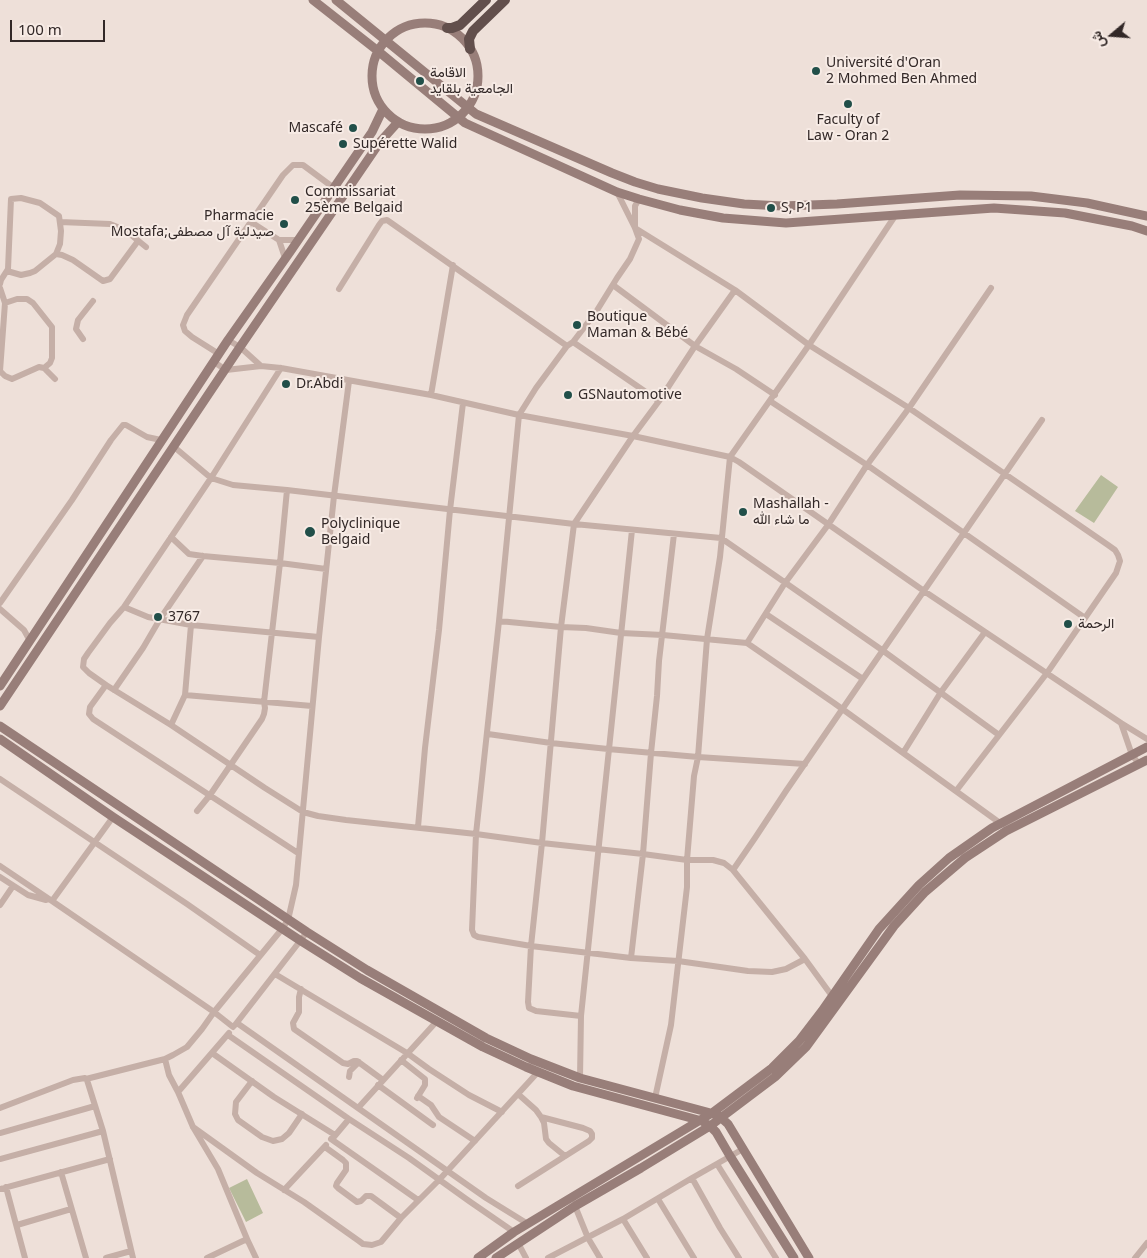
<!DOCTYPE html>
<html>
<head>
<meta charset="utf-8">
<style>
	body { margin:0 }
	#map { position:relative; width:1147px; height:1258px; overflow:hidden; background:#eee0d9; font-family:"Noto Sans",Vazirmatn,sans-serif }
	canvas { display:block }
	.north { position:absolute; left:1087px; top:10px; width:50px; height:50px; -webkit-text-stroke:4px #f7ebe5; paint-order:stroke; rotate:252deg; font-size:14px; font-weight:700; line-height:20px; text-align:center; color:#322827 }
	.north::after { content:''; display:block; margin:auto; width:18px; height:22px; background:#322827; clip-path:polygon(50% 0,100% 100%,50% 72%,0 100%) }
	.scale { position:absolute; left:10px; top:20px; width:95px; height:22px; box-sizing:border-box; border:2px solid #322827; border-top:0; padding-left:6px; font-size:15px; line-height:18px; white-space:nowrap; color:#322827; -webkit-text-stroke:4px #f7ebe5; paint-order:stroke }
</style>
</head>
<body>
<div id="map">
<canvas width="1147" height="1258"></canvas>
<div class="north">ش</div>
<div class="scale">100 m</div>
</div>
<script>
const c = document.querySelector('canvas').getContext('2d');
c.lineJoin = 'round';
function fill(path, color) {
  c.fillStyle = color;
  c.fill(path, 'evenodd');
}
function poly(rows) {
  const path = new Path2D();
  for (const r of rows) {
    if (r.length === 3) {
      path.moveTo(r[0] + r[2], r[1]);
      path.arc(r[0], r[1], r[2], 0, 2 * Math.PI);
      continue;
    }
    path.moveTo(r[0], r[1]);
    for (let i = 2; i < r.length; i += 2) path.lineTo(r[i], r[i + 1]);
  }
  return path;
}
function strokePath(path, color, width, dash) {
  c.strokeStyle = color;
  c.lineWidth = width;
  c.lineCap = dash ? 'butt' : 'round';
  c.setLineDash(dash || []);
  c.stroke(path);
}
function drawText(font, color, halo, rows, align = 'center') {
  c.font = font + ' "Noto Sans",Vazirmatn,sans-serif';
  c.lineWidth = 4;
  c.setLineDash([]);
  c.textBaseline = 'middle';
  c.strokeStyle = halo;
  c.fillStyle = color;
  for (const [text, x, y, turn = 0] of rows) {
    c.save();
    c.translate(x, y);
    c.rotate((+turn || 0) * Math.PI / 180);
    c.textAlign = isNaN(turn) ? turn : align;
    if (halo) c.strokeText(text, 0, 0);
    c.fillText(text, 0, 0);
    c.restore();
  }
}
const green = poly([
	[1101,475,1118,487,1094,523,1075,511],
	[247,1179,263,1213,246,1222,229,1188]
]);
const minor = poly([
	[617,192,635,228,635,206,639,199],
	[60,222,110,224,125,230,146,247],
	[251,222,279,240],
	[635,228,639,239,630,259,617,278,596,312,573,342,567,346,536,388,519,415,499,621,476,834,472,930,474,935,478,937,531,946,631,958,678,961,748,971,772,972,786,969,805,959],
	[635,228,735,290,809,345,909,408,1108,545,1115,550,1118,555,1120,561,1116,573,1085,618,1047,673,956,791],
	[56,254,62,255,73,260,103,281,110,279,138,241],
	[285,258,279,240,298,240],
	[0,284,1,280,8,269,11,199,21,198,40,203,59,216,61,231,60,244,56,254,35,271,30,273,21,275,7,271],
	[613,285,695,346,736,369,775,395],
	[0,288,5,303,0,371,5,376,12,379,39,367,44,368,55,379],
	[339,289,379,225,382,221,387,220,567,346],
	[5,303,17,299,27,299,33,303,52,327,52,358,50,363,44,368],
	[83,339,76,329,78,320,93,301],
	[228,340,240,347,261,366],
	[573,342,659,401],
	[219,354,192,337,185,331,183,325,187,315,283,175,293,165,303,165,334,188],
	[214,362,226,370,261,366,281,368,431,395,519,415,633,436,730,457,739,462,924,591,1121,723,1147,739],
	[281,368,211,478,124,607,110,623,88,653,84,659,83,667,89,673,106,685,171,725,265,788,303,812,318,816,346,820,476,834,542,843,643,854,687,860,713,860,724,863,733,870,805,959,832,996],
	[431,395,453,265],
	[770,401,867,465,1085,618],
	[173,446,211,478,233,485,287,490,574,524,721,538,882,650,999,735],
	[171,537,189,554,203,556,280,563,326,569],
	[0,603,72,500,111,440,123,425,126,425,147,437,161,440],
	[124,607,148,617,191,625,319,637],
	[0,609,24,630,30,641],
	[766,614,863,679],
	[499,621,561,627,586,628,621,633,663,635,747,643,834,703,1000,823],
	[747,643,785,583,828,525,867,465,909,408,991,288],
	[106,685,90,707,89,714,93,719,298,853],
	[114,690,143,648,160,619,203,556],
	[185,695,312,706],
	[1121,723,1132,755,1139,764],
	[171,725,185,695,191,625],
	[488,734,551,743,608,749,698,757,805,764],
	[903,753,941,692,985,632],
	[0,779,187,904,260,955],
	[197,811,210,795,262,719,264,714,265,708,264,702,280,563,287,490],
	[113,817,52,901,214,1012,233,1027],
	[418,827,425,748,439,630,450,510,463,403],
	[0,866,52,901],
	[733,870,755,838,786,791,863,679,1042,420],
	[0,877,28,895,46,900],
	[0,905,13,886],
	[631,958,643,854,651,753,657,696,659,661,674,534],
	[275,974,407,1053,429,1069,469,1095,502,1112],
	[301,989,299,997,299,1012,293,1023,294,1029,343,1063,348,1064,354,1061,357,1061,383,1080],
	[581,1016,536,1011,529,1008,528,1002,531,946,542,843,561,627,574,524,633,436,659,401,695,346,735,290],
	[237,1023,486,1198,528,1224],
	[235,1025,307,932],
	[228,1035,349,1119,409,1158,469,1201,514,1232],
	[212,1053,274,1097,335,1135],
	[165,1059,169,1075,178,1092,193,1127,218,1169,247,1239],
	[401,1060,425,1079,425,1085,417,1098],
	[349,1077,350,1071,359,1062],
	[580,1078,581,1016,632,530],
	[86,1079,165,1059,173,1055,187,1047,202,1029,214,1012,282,929,288,920,296,885,319,637,334,496,349,381],
	[252,1081,236,1102,235,1114,238,1120,262,1137,273,1141,282,1139,289,1133,302,1114],
	[378,1085,433,1125],
	[178,1092,229,1033],
	[518,1094,536,1110,541,1117,544,1123,546,1139,549,1143,565,1156],
	[418,1096,431,1105,439,1117,475,1141],
	[655,1098,671,1025,687,887,687,860,694,776,698,757,707,639,720,557,730,457,809,345,895,216],
	[0,1108,73,1080,85,1078,87,1080,103,1131,133,1258],
	[358,1108,437,1021],
	[193,1127,257,1173,304,1202,359,1241,363,1244,372,1245,381,1242,401,1218,439,1180,538,1072],
	[0,1133,95,1106],
	[333,1138,349,1119],
	[331,1139,418,1200],
	[325,1147,343,1160,346,1163,346,1170,337,1183,336,1186,338,1188,357,1202,361,1201,366,1196,371,1196,401,1218],
	[0,1159,103,1131],
	[717,1164,776,1258],
	[61,1172,86,1258],
	[692,1178,743,1149],
	[518,1186,589,1141,592,1138,592,1134,590,1131,583,1128,541,1117],
	[6,1187,25,1258],
	[0,1189,110,1159],
	[284,1190,326,1145],
	[658,1199,694,1258],
	[575,1206,588,1238,600,1258],
	[623,1219,647,1258],
	[17,1225,71,1209],
	[518,1243,526,1258],
	[106,1258,131,1251],
	[207,1258,247,1239,256,1258],
	[548,1258,623,1219,692,1178,720,1228,739,1258],
	[1135,1258,1147,1243]
]);
const secondary = poly([
	[313,0,378,51,465,123,617,192,639,199,680,210,723,218,786,223,994,208,1065,213,1132,226,1147,231],
	[336,0,476,114,612,173,635,182,658,189,702,198,744,204,782,206,837,204,960,195,1031,196,1087,203,1147,216],
	[425,76,53],
	[0,686,228,340,290,252,372,132,383,109],
	[0,706,240,347,380,142,398,122],
	[0,726,307,932,367,970,486,1038,531,1059,580,1078,718,1115,728,1124,809,1258],
	[0,739,113,817,301,941,360,978,483,1047,526,1067,573,1086,702,1121,710,1126,716,1132,730,1156,794,1258],
	[478,1258,514,1232,712,1113,772,1068,799,1041,822,1011,879,929,919,885,949,858,992,828,1147,747],
	[496,1258,575,1206,641,1168,710,1126,775,1077,806,1047,894,926,925,892,965,858,1006,831,1147,760]
]);
const trunk = poly([
	[447,28,452,28,460,25,486,0],
	[470,49,469,39,473,31,505,0]
]);
const markers = [
	[816,71,5,"#214f49"],
	[420,81,5,"#214f49"],
	[848,104,5,"#214f49"],
	[353,128,5,"#214f49"],
	[343,144,5,"#214f49"],
	[295,200,5,"#214f49"],
	[771,208,5,"#214f49"],
	[284,224,5,"#214f49"],
	[577,325,5,"#214f49"],
	[286,384,5,"#214f49"],
	[568,395,5,"#214f49"],
	[743,512,5,"#214f49"],
	[310,532,6,"#214f49"],
	[158,617,5,"#214f49"],
	[1068,624,5,"#214f49"]
];
const poiNames = [
	["Université d'Oran",826,63],
	["2 Mohmed Ben Ahmed",826,79],
	["الاقامة",430,73],
	["الجامعية بلقايد",430,89],
	["Faculty of",848,120,"center"],
	["Law - Oran 2",848,136,"center"],
	["Mascafé",343,128,"right"],
	["Supérette Walid",353,144],
	["Commissariat",305,192],
	["25ème Belgaid",305,208],
	["S, P1",781,208],
	["Pharmacie",274,216,"right"],
	["Mostafa;صيدلية آل مصطفى",274,232,"right"],
	["Boutique",587,317],
	["Maman & Bébé",587,333],
	["Dr.Abdi",296,384],
	["GSNautomotive",578,395],
	["Mashallah -",753,504],
	["ما شاء الله",753,520],
	["Polyclinique",321,524],
	["Belgaid",321,540],
	["3767",168,617],
	["الرحمة",1078,624]
];
fill(green, '#b7bb9b');
strokePath(minor, '#c5afa7', 6);
strokePath(secondary, '#987e79', 9);
strokePath(trunk, '#624f4c', 10);
for (const [x, y, r, color] of markers) {
  const dot = new Path2D();
  dot.arc(x, y, r, 0, 2 * Math.PI);
  c.fillStyle = color;
  c.fill(dot);
  strokePath(dot, '#f7ebe5', 2);
}
drawText('14px', '#322827', '#f7ebe5', poiNames, 'left');
</script>
</body>
</html>
